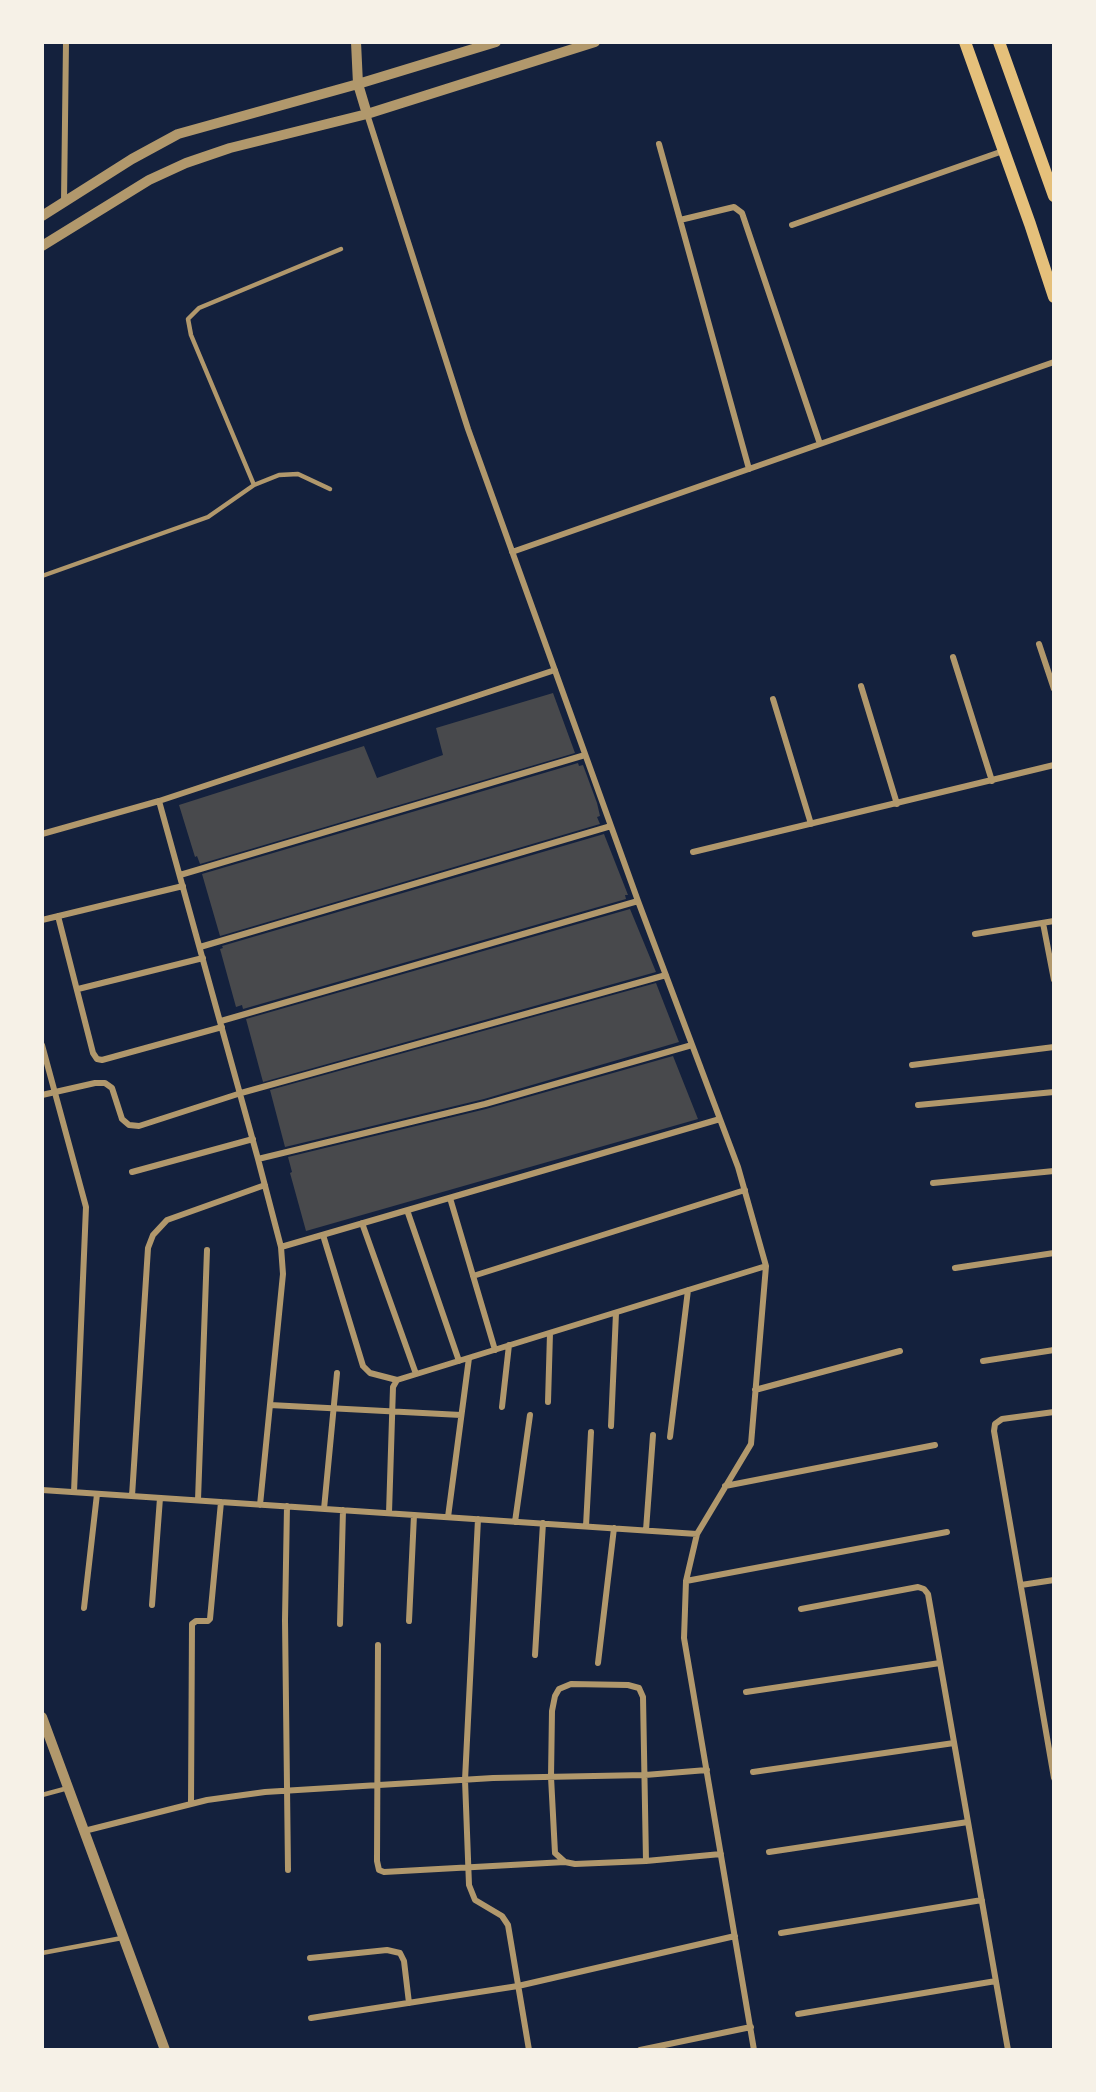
<!DOCTYPE html>
<html>
<head>
<meta charset="utf-8">
<style>
	body { margin:0 }
	#map { position:relative; width:1096px; height:2092px; overflow:hidden; background:#14213d; font-family:Mulish,sans-serif }
	canvas { display:block }
	.frame { position:absolute; inset:0; border:44px solid #f6f1e7; pointer-events:none }
</style>
</head>
<body>
<div id="map">
<canvas width="1096" height="2092"></canvas>
<div class="frame"></div>
</div>
<script>
const c = document.querySelector('canvas').getContext('2d');
c.lineJoin = 'round';
function fill(path, color) {
  c.fillStyle = color;
  c.fill(path, 'evenodd');
}
function poly(rows) {
  const path = new Path2D();
  for (const r of rows) {
    path.moveTo(r[0], r[1]);
    for (let i = 2; i < r.length; i += 2) path.lineTo(r[i], r[i + 1]);
  }
  return path;
}
function strokePath(path, color, width, dash) {
  c.strokeStyle = color;
  c.lineWidth = width;
  c.lineCap = dash ? 'butt' : 'round';
  c.setLineDash(dash || []);
  c.stroke(path);
}
const building = poly([
	[553,693,575,753,200,864,197,856,195,857,179,805,364,746,377,778,443,755,436,728],
	[578,763,579,766,583,765,597,803,600,816,597,817,600,824,220,936,202,874],
	[604,834,628,895,625,895,626,899,243,1009,242,1005,236,1007,220,949,223,948,222,946],
	[630,909,656,972,263,1082,246,1019],
	[656,983,679,1042,484,1099,285,1147,270,1090],
	[673,1056,698,1119,306,1231,290,1173,292,1172,288,1157,486,1109]
]);
const service = poly([
	[254,485,191,335,188,319,199,308,341,249],
	[42,576,208,517,254,485,279,475,298,474,330,489],
	[42,1795,68,1788],
	[42,1953,122,1938]
]);
const minor = poly([
	[367,114,468,429,638,901,738,1167,766,1266,751,1444,697,1534,686,1581,684,1638,754,2050],
	[659,144,749,469],
	[64,201,66,42],
	[680,220,734,207,742,213,820,444],
	[792,225,1003,151],
	[512,552,1054,362],
	[1039,644,1054,689],
	[953,657,992,781],
	[861,686,897,804],
	[773,699,811,824],
	[159,801,258,1159,485,1104,692,1045],
	[42,834,159,801,555,670],
	[693,852,1054,765],
	[180,875,585,755],
	[58,916,93,1053,97,1059,102,1060,222,1027],
	[42,920,183,886],
	[1043,923,1054,980],
	[975,934,1054,921],
	[200,947,611,826],
	[78,989,203,958],
	[221,1021,638,901],
	[42,1045,86,1207,74,1492],
	[912,1065,1054,1047],
	[42,1095,95,1083,105,1083,112,1088,122,1119,129,1125,139,1126,241,1093,666,975],
	[918,1105,1054,1092],
	[258,1159,281,1247,283,1274,260,1505],
	[132,1172,253,1139],
	[933,1183,1054,1171],
	[450,1198,495,1350],
	[407,1210,459,1361],
	[362,1223,416,1374],
	[323,1235,363,1366,370,1373,397,1380,766,1266],
	[281,1247,720,1119],
	[955,1268,1054,1253],
	[473,1276,745,1190],
	[983,1361,1054,1350],
	[755,1390,900,1351],
	[548,1402,550,1333],
	[270,1405,461,1415],
	[502,1407,509,1345],
	[1054,1412,1002,1419,995,1424,994,1431,1054,1778],
	[611,1426,616,1313],
	[670,1437,688,1290],
	[725,1486,935,1445],
	[42,1490,697,1534],
	[132,1496,148,1248,153,1235,167,1220,265,1185],
	[198,1500,207,1250],
	[287,1506,285,1620,288,1870],
	[324,1509,337,1373],
	[389,1513,393,1387,397,1380],
	[448,1517,469,1358],
	[478,1519,465,1780,469,1885,475,1900,502,1916,508,1925,529,2050],
	[515,1522,530,1415],
	[586,1526,591,1432],
	[646,1530,653,1435],
	[686,1581,947,1532],
	[1021,1585,1054,1580],
	[152,1605,160,1498],
	[84,1608,97,1494],
	[801,1609,918,1587,924,1589,928,1594,1008,2050],
	[409,1621,414,1515],
	[340,1624,343,1510],
	[378,1645,377,1861,379,1870,384,1872,565,1862],
	[535,1655,543,1523],
	[598,1663,614,1528],
	[746,1692,940,1663],
	[753,1772,954,1743],
	[191,1804,192,1624,196,1621,208,1621,210,1619,221,1502],
	[84,1831,207,1800,265,1792,493,1778,645,1775,707,1770],
	[769,1852,968,1822],
	[646,1861,643,1697,639,1688,628,1685,571,1684,559,1689,555,1696,552,1711,551,1777,555,1853,565,1862,575,1864,646,1861,721,1854],
	[781,1933,982,1900],
	[310,1958,387,1950,400,1953,404,1961,409,2003],
	[798,2014,996,1981],
	[311,2018,518,1986,735,1936],
	[640,2050,751,2027]
]);
const tertiary = poly([
	[356,42,358,84,367,114],
	[42,216,132,159,178,134,358,84,496,42],
	[42,246,149,180,186,163,230,148,367,114,595,42],
	[42,1717,165,2050]
]);
const secondary = poly([
	[965,42,1030,224,1054,297],
	[999,42,1054,196]
]);
fill(building, '#48494c');
strokePath(service, '#b1986c', 4.5);
strokePath(minor, '#b1986c', 6);
strokePath(tertiary, '#b1986c', 10);
strokePath(secondary, '#e5c07b', 12);
</script>
</body>
</html>
